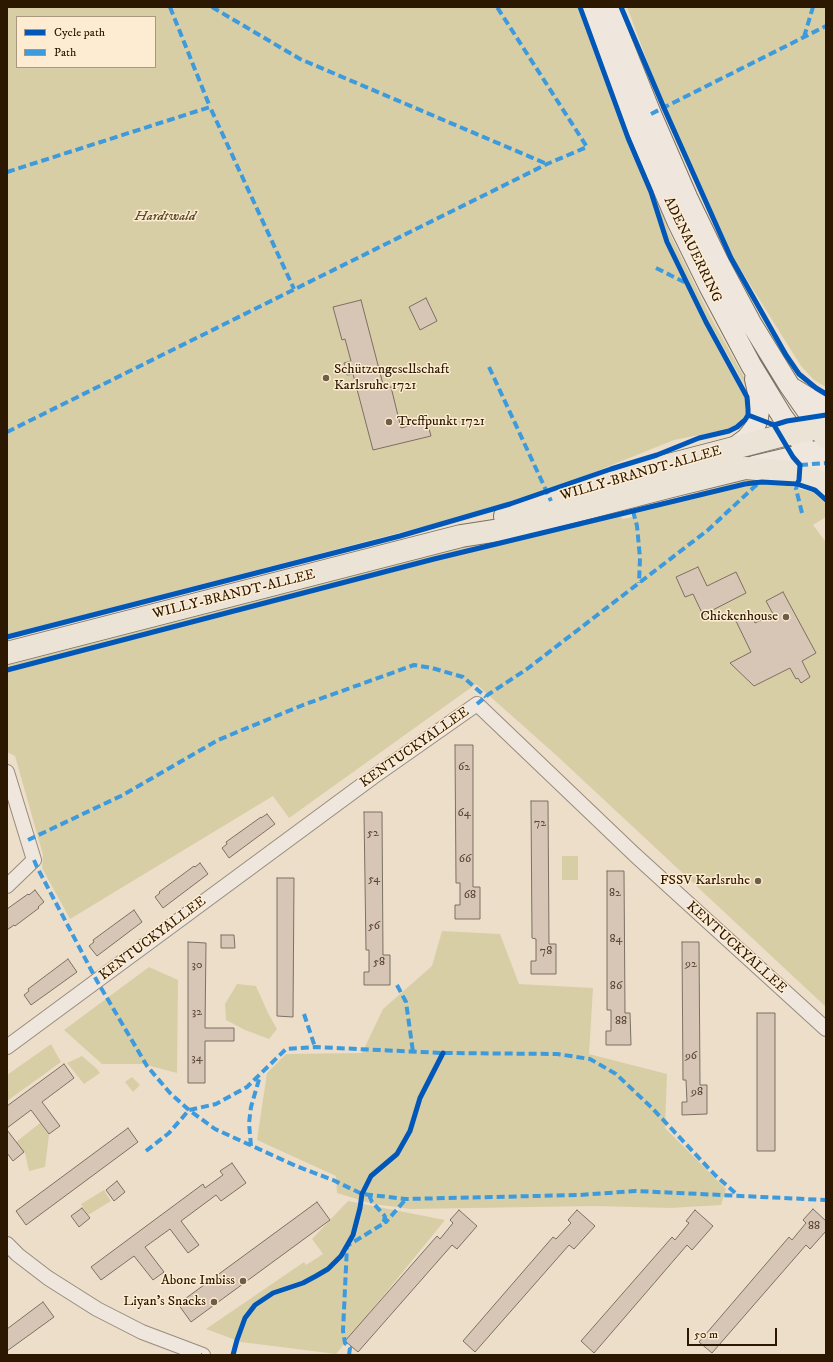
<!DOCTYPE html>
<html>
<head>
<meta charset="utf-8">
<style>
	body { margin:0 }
	#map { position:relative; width:833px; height:1362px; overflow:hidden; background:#eddec9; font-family:"IM FELL DW Pica",serif }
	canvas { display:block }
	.frame { position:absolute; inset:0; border:8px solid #2c1800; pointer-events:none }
	.legend { position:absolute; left:16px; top:16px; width:140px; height:52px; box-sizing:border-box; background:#fdecd2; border:1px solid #a9977e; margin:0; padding:5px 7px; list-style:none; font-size:12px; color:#2c1800 }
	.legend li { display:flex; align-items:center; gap:8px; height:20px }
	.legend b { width:20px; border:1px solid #a9977e }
	.scale { position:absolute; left:687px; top:1328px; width:90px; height:18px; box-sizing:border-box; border:2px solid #2c1800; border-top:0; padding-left:5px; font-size:12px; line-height:14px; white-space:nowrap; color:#2c1800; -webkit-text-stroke:3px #fdecd2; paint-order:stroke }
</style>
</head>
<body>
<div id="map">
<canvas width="833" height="1362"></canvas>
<div class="frame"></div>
<ul class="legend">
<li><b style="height:5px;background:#0057b8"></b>Cycle path</li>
<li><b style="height:5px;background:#3d9adc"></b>Path</li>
</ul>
<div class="scale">50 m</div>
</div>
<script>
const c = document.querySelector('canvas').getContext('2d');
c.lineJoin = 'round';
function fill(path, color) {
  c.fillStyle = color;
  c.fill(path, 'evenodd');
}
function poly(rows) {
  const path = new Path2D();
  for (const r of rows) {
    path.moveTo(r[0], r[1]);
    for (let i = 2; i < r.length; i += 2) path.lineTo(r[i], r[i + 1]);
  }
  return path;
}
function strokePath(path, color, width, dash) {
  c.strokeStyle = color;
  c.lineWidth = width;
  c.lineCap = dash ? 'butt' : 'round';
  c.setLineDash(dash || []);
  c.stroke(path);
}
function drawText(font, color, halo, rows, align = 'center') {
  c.font = font + ' "IM FELL DW Pica",serif';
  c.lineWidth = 3;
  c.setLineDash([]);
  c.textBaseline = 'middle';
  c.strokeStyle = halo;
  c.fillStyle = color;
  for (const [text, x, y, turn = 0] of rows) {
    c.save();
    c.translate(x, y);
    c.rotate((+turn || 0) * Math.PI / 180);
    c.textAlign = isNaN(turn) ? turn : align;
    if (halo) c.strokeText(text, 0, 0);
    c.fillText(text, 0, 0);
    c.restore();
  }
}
const green = poly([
	[7,7,578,7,626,139,649,192,665,243,704,322,744,393,746,406,745,416,738,424,729,429,674,440,525,500,7,635],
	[17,17,155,17,155,67,17,67],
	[627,7,826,7,826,387,814,380,801,366,734,259,664,106],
	[630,136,661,206,669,232,709,314,750,388,748,391,708,320,669,241,653,191],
	[756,478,765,480,753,480,699,494,698,492],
	[768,484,784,485,809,491,814,493,826,504,826,517,813,525,826,542,826,1007,556,755,476,684,289,818,273,796,70,919,42,868,43,855,15,756,7,752,7,672,435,561,620,516,623,519,632,517,633,513,750,485],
	[609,513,609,515,433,557,7,668,7,665,494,539],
	[562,856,578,856,578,880,562,880],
	[442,931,500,934,519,984,593,988,589,1054,667,1074,665,1128,726,1189,721,1205,670,1208,594,1206,411,1209,373,1204,337,1193,336,1176,257,1140,267,1073,286,1054,362,1053,383,1009,432,966],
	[149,967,178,980,177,1073,143,1064,102,1064,64,1030],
	[237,984,256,986,268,1013,277,1029,269,1039,245,1030,226,1020,225,1004],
	[51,1044,61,1062,7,1101,7,1075],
	[82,1056,96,1068,100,1073,84,1084,67,1063],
	[132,1077,140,1085,133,1092,125,1082],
	[40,1123,49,1135,45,1167,29,1171,25,1153,16,1142],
	[104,1190,111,1201,88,1215,81,1204],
	[348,1201,445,1220,336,1354,241,1342,206,1329,304,1262,306,1265,323,1254,312,1239]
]);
const building = poly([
	[426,298,437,321,420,330,409,307,426,298],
	[361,300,384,388,391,387,401,428,427,421,431,436,373,450,353,374,347,375,344,363,351,361,345,339,342,340,333,307,361,300],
	[698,567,707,586,736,572,746,593,703,615,693,594,685,597,676,577,698,567],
	[783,592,816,653,802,661,810,677,801,683,798,678,796,679,790,668,754,686,730,663,751,652,735,619,749,611,755,623,773,614,766,601,783,592],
	[455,745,473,745,473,887,480,887,480,919,455,919,455,905,460,905,460,883,456,883,455,745],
	[531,801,548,801,549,944,556,944,556,974,531,974,531,961,536,961,536,939,532,938,531,801],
	[364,812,382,812,383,955,390,955,390,985,364,985,364,972,369,972,369,950,366,950,364,812],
	[267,814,275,824,229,858,222,848,227,844,226,842,261,817,261,818,267,814],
	[200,863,208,874,163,908,155,897,160,893,159,892,194,866,195,867,200,863],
	[607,871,624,871,625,1013,630,1013,631,1045,606,1045,606,1031,611,1031,611,1010,607,1010,607,871],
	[277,878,294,878,293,1017,277,1016,277,878],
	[35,890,44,902,38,907,39,908,15,926,14,925,7,930,7,909,28,894,29,895,35,890],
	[134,910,142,922,97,956,89,946,94,942,93,940,134,910],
	[221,935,234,935,235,948,221,948,221,935],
	[188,942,206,943,205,1028,234,1028,234,1041,205,1041,205,1083,188,1083,188,942],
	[682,942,699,942,700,1085,707,1085,707,1114,682,1115,682,1102,687,1102,686,1080,683,1080,682,942],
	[68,959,77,972,31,1005,24,995,29,991,28,989,68,959],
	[757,1013,775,1013,775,1151,757,1151,757,1013],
	[64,1064,74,1078,42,1102,60,1126,49,1134,31,1110,7,1128,7,1106,64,1064],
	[128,1128,138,1142,26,1225,16,1211,128,1128],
	[7,1130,24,1152,13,1161,7,1153,7,1130],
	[232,1163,246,1183,221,1201,216,1195,181,1221,199,1245,188,1253,170,1229,145,1247,164,1272,153,1280,134,1256,101,1280,91,1267,203,1184,205,1188,223,1175,220,1171,232,1163],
	[117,1181,125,1192,114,1201,106,1190,117,1181],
	[317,1202,330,1220,191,1322,178,1304,317,1202],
	[82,1208,90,1218,79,1227,71,1216,82,1208],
	[813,1209,826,1221,826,1231,810,1249,806,1245,712,1353,699,1342,789,1237,792,1240,806,1223,803,1220,813,1209],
	[459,1210,477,1226,457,1249,452,1245,358,1352,345,1341,437,1236,440,1239,453,1223,450,1220,459,1210],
	[577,1210,595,1226,574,1249,569,1245,475,1352,463,1341,553,1237,556,1239,571,1223,568,1220,577,1210],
	[695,1210,713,1226,692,1250,687,1245,594,1353,581,1341,672,1237,675,1240,689,1223,686,1221,695,1210],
	[43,1302,54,1317,7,1351,7,1329,43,1302]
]);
const street = poly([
	[7,772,34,860,7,886],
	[7,1047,373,777,477,704,635,855,826,1029],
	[7,1244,18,1255,48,1278,97,1309,142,1332,203,1355]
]);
const secondary = poly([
	[592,7,634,121,678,223,709,286,751,365,782,416,826,476],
	[608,7,651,114,687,197,719,263,751,323,789,385,819,428,826,427],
	[794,389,807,397,826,405],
	[735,447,747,438,754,429,758,418,760,402,755,379],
	[754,466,826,449]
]);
const primary = poly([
	[505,516,661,467,780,436,819,428,826,438],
	[7,653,461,536,506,529,668,487,745,468,793,472,816,480,826,486]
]);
const quiet = poly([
	[170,7,210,107],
	[212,7,300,59,547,164],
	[804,37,813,7],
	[651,114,826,26],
	[7,172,210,107,294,289],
	[656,268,686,283],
	[489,367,551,501],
	[7,432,547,164,587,147,497,7],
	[800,465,826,463],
	[798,482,796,489,802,513],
	[633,511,637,526,640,558,639,583],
	[477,704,489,694,527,669,708,530,753,488,758,484],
	[28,840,123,795,218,740,303,705,414,665,432,668,463,677,486,697],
	[34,860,37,867,97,981,147,1066,170,1093,189,1110,215,1129,296,1166,333,1180,362,1194,406,1199,579,1195,636,1191,826,1200],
	[397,985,406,1002,413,1052],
	[304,1014,315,1047],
	[251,1146,249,1123,251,1107,260,1076],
	[146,1151,169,1133,189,1110,216,1104,247,1087,286,1049,315,1047,443,1053,557,1054,590,1059,616,1074,652,1108,715,1175,740,1197],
	[369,1195,372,1202,384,1215,385,1217,384,1220],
	[383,1219,386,1222,406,1199],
	[201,1355,202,1355],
	[349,1355,350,1348,345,1343,343,1331,347,1246,386,1222]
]);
const cycleway = poly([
	[621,7,664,108,731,258,786,355,799,374,816,388,826,394],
	[748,415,774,425,793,457,800,465,799,480,797,484],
	[774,425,787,421,826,415],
	[7,637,400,536,510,504,611,469,657,455,699,438,729,431,737,427,745,420,748,415,748,409,747,397,706,322,667,242,651,192,628,138,580,7],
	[7,670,434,559,745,484,762,482,797,484,815,490,826,500],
	[233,1355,237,1340,245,1318,255,1305,273,1293,303,1283,316,1276,328,1269,341,1256,353,1235,360,1208,362,1194,371,1176,397,1154,410,1131,420,1098,443,1053]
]);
const markers = [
	[326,378,4,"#705d46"],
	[389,422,4,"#705d46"],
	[786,617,4,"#705d46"],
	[758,881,4,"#705d46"],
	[243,1281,4,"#705d46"],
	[214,1302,4,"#705d46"]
];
const numberNames = [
	["62",464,768],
	["64",464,814],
	["72",540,824],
	["52",373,834],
	["66",465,860],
	["54",374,880],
	["82",615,894],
	["68",470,896],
	["56",374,927],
	["84",616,940],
	["78",546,952],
	["58",379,963],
	["92",691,965],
	["30",197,966],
	["86",616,987],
	["32",197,1013],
	["88",621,1022],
	["96",691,1057],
	["34",197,1059],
	["98",697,1093],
	["88",814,1227]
];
const parkNames = [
	["Hardtwald",165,217]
];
const streetNames = [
	["ADENAUERRING",692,250,64],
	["WILLY-BRANDT-ALLEE",641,474,-16],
	["WILLY-BRANDT-ALLEE",234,595,-14],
	["KENTUCKYALLEE",415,748,-35],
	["KENTUCKYALLEE",153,939,-37],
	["KENTUCKYALLEE",736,948,42]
];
const poiNames = [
	["Schützengesellschaft",334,370,"left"],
	["Karlsruhe 1721",334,386,"left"],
	["Treffpunkt 1721",397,422,"left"],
	["Chickenhouse",778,617],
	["FSSV Karlsruhe",750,881],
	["Abone Imbiss",235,1281],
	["Liyan's Snacks",206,1302]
];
fill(green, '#d8cea6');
fill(building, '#d7c5b6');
strokePath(building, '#7b7162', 1);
strokePath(street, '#978c7d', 16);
strokePath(secondary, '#7b7162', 22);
strokePath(primary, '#7b7162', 24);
strokePath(street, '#efe7dd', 14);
strokePath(secondary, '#efe7dd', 20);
strokePath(primary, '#ece3d7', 22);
strokePath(quiet, '#3d9adc', 4, [8, 4]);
strokePath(cycleway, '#0057b8', 5);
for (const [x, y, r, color] of markers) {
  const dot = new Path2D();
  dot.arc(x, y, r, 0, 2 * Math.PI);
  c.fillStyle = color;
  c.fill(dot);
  strokePath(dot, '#fdecd2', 1.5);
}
drawText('12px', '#57432e', null, numberNames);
drawText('italic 14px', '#5a4b29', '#fdecd2', parkNames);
drawText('14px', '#2c1800', '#fdecd2', streetNames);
drawText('14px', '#2c1800', '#fdecd2', poiNames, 'right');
</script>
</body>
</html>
